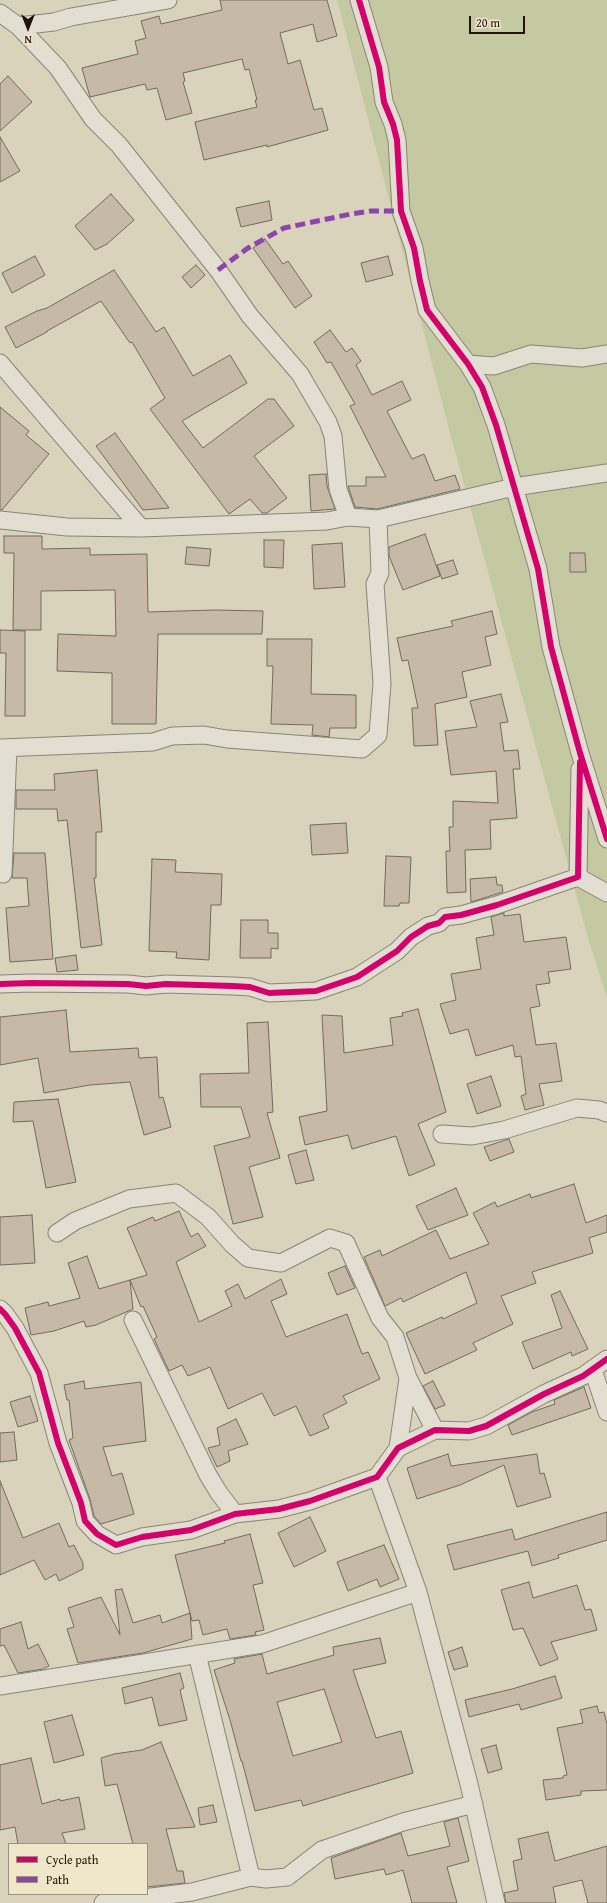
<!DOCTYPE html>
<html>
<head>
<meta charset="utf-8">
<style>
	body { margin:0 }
	#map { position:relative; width:607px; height:1903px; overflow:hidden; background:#d9d3bb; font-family:"Gentium Book Plus",serif }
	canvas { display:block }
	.legend { position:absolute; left:8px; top:1843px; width:140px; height:52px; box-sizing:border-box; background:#efe7ca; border:1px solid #9e917d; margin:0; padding:5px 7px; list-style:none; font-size:12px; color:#25110a }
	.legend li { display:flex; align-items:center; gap:8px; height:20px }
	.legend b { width:20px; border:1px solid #9e917d }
	.north { position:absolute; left:8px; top:8px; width:40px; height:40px; -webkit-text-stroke:3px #efe7ca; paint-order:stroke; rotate:180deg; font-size:11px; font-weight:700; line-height:16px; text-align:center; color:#25110a }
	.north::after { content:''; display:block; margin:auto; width:14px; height:18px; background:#25110a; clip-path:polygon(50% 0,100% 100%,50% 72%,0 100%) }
	.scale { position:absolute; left:469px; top:16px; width:56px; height:18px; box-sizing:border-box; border:2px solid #25110a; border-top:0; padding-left:5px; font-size:12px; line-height:14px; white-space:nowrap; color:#25110a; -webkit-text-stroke:3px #efe7ca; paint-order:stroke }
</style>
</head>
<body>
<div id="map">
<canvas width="607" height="1903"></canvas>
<ul class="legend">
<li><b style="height:5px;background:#d6006c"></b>Cycle path</li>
<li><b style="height:5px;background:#8e44ad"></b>Path</li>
</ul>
<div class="north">N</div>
<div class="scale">20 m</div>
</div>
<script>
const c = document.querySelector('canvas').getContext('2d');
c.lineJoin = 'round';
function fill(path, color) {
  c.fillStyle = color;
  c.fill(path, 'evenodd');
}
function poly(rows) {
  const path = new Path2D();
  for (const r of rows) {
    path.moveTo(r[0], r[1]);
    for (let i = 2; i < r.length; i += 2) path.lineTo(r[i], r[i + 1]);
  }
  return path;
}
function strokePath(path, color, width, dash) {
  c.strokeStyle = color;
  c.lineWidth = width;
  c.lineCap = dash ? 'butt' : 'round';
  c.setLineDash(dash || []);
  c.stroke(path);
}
const green = poly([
	[337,0,607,0,607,998,588,938,450,433]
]);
const building = poly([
	[220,0,327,0,337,36,317,42,313,24,280,33,288,64,300,60,314,110,322,108,328,130,267,147,267,145,204,160,195,122,257,107,255,100,257,100,249,69,245,70,242,59,183,73,185,81,183,82,192,113,166,120,157,88,147,90,145,84,90,97,82,68,138,54,135,41,146,38,141,21,159,16,161,24,222,10,220,0],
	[8,76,32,102,0,131,0,84,8,76],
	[0,137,20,171,0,182,0,137],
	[111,194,134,220,107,244,95,250,75,226,111,194],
	[269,201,272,220,241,227,236,208,269,201],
	[265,239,283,264,288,261,312,296,295,308,253,248,265,239],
	[35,256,45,275,12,293,2,273,35,256],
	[388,256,393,275,366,282,361,263,388,256],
	[196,265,205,275,191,288,182,277,196,265],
	[114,270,156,332,164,327,193,376,230,355,247,383,182,421,203,448,268,399,274,399,294,426,254,456,287,498,267,513,262,513,250,499,229,514,150,409,165,398,132,342,130,343,101,301,47,331,47,332,16,348,5,327,37,311,47,308,114,270],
	[330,330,346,352,352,348,361,361,356,365,372,395,402,381,411,400,387,411,412,459,424,454,435,481,455,475,460,489,377,509,355,507,348,486,366,486,366,477,386,477,350,406,355,404,331,362,327,363,314,342,330,330],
	[0,407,29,431,26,435,49,454,2,510,0,510,0,407],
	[115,433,169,508,143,510,96,446,115,433],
	[326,474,327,486,335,509,311,511,309,475,326,474],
	[425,534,440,576,403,590,389,556,389,547,425,534],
	[4,536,42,536,42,549,90,548,90,555,147,554,148,612,215,610,263,611,262,634,158,634,156,724,112,724,112,673,57,671,58,634,116,636,115,590,41,591,41,630,13,630,14,553,4,553,4,536],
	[264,540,284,540,283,568,264,567,264,540],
	[342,543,345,587,314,589,312,545,342,543],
	[187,547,211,549,209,566,185,564,187,547],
	[570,553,585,553,586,572,570,572,570,553],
	[453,560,458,574,442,579,437,565,453,560],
	[492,611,497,634,485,637,491,665,462,672,467,697,435,704,438,745,414,746,412,708,418,708,408,660,402,661,397,638,453,626,451,621,492,611],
	[0,630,25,631,25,716,5,716,6,653,0,653,0,630],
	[267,639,312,639,311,694,356,695,356,728,330,728,329,737,312,735,313,725,271,724,273,666,267,666,267,639],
	[501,694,508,722,500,723,504,751,518,750,520,769,513,769,517,818,490,820,491,849,465,850,466,892,447,893,446,851,450,851,449,827,453,827,453,801,498,803,496,771,451,775,445,731,477,727,470,701,501,694],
	[97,770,102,832,96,832,96,878,94,878,102,945,81,948,67,820,58,821,57,809,16,809,16,790,55,790,54,774,97,770],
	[346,823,348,853,312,855,310,825,346,823],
	[14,853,45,853,53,959,10,962,6,908,29,906,27,878,12,878,14,853],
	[386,856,411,857,409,903,400,903,399,906,384,906,386,856],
	[152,859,176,860,175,872,222,874,221,905,211,905,209,960,176,958,177,952,149,951,152,859],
	[496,877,497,885,502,885,503,892,471,902,470,879,496,877],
	[504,913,504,916,520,914,524,942,566,937,571,969,548,972,550,983,536,985,540,1006,530,1008,536,1045,556,1043,562,1081,539,1084,544,1105,525,1110,521,1096,526,1094,521,1056,515,1057,513,1045,476,1056,468,1029,450,1034,440,1004,456,1000,451,974,481,969,476,938,494,935,491,917,504,913],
	[241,920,268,920,268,933,278,933,278,949,271,948,271,958,240,958,241,920],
	[76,955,78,970,57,972,55,958,76,955],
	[418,1009,446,1112,418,1124,435,1165,409,1176,396,1136,352,1149,348,1135,305,1145,299,1117,327,1111,322,1015,342,1016,344,1053,393,1045,390,1018,403,1016,402,1013,418,1009],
	[66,1010,70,1052,138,1048,139,1058,157,1057,159,1098,163,1097,171,1127,144,1135,130,1082,90,1085,44,1093,38,1058,0,1065,0,1017,66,1010],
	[268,1022,273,1112,267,1113,280,1158,249,1167,263,1217,233,1224,214,1146,250,1137,241,1107,201,1107,200,1074,249,1073,247,1023,268,1022],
	[491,1076,501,1106,477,1114,467,1084,491,1076],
	[58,1099,76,1182,46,1188,33,1121,13,1122,14,1102,58,1099],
	[509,1139,514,1152,490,1161,484,1147,509,1139],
	[306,1150,314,1180,296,1184,288,1155,306,1150],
	[574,1184,586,1223,607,1215,607,1232,589,1238,593,1253,532,1272,536,1283,501,1296,513,1324,473,1343,477,1350,425,1374,406,1333,442,1317,443,1319,477,1303,466,1272,403,1302,401,1298,385,1306,364,1257,380,1250,382,1256,436,1230,450,1259,489,1244,473,1213,495,1202,497,1207,530,1194,531,1198,574,1184],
	[456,1188,468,1215,428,1230,416,1206,456,1188],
	[179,1211,191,1237,198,1233,206,1246,176,1262,199,1322,232,1306,225,1291,238,1284,245,1299,281,1279,287,1294,271,1301,286,1337,347,1314,362,1354,368,1352,380,1379,343,1396,347,1403,323,1415,329,1428,310,1436,296,1406,274,1416,262,1393,228,1409,210,1367,188,1376,182,1365,169,1371,154,1339,157,1337,143,1306,141,1307,130,1280,147,1275,127,1228,153,1217,155,1221,179,1211],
	[32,1215,35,1263,0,1265,0,1217,32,1215],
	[87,1256,99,1289,130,1280,133,1309,96,1325,86,1327,84,1321,54,1331,31,1335,25,1308,48,1302,49,1306,80,1298,68,1263,87,1256],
	[345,1266,355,1288,337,1295,328,1273,345,1266],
	[560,1291,588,1349,572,1356,571,1352,533,1369,522,1342,562,1328,551,1295,560,1291],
	[84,1381,85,1389,141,1382,146,1441,103,1447,112,1476,122,1473,134,1514,101,1524,94,1516,90,1499,69,1440,73,1438,69,1400,67,1400,64,1385,84,1381],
	[433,1381,445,1405,435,1409,423,1386,433,1381],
	[584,1387,591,1408,512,1435,508,1425,532,1412,555,1404,554,1400,584,1387],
	[30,1396,38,1421,18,1427,10,1402,30,1396],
	[236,1419,248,1444,228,1451,230,1461,217,1467,208,1448,220,1445,217,1428,236,1419],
	[14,1432,17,1460,0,1462,0,1433,14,1432],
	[448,1454,451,1466,537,1454,540,1474,544,1473,551,1497,517,1507,504,1465,460,1485,417,1499,407,1468,448,1454],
	[0,1481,23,1538,59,1523,69,1547,74,1545,83,1563,83,1569,59,1581,56,1574,45,1580,34,1560,0,1575,0,1481],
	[607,1512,607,1540,558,1555,559,1558,532,1566,528,1551,454,1570,447,1545,512,1529,515,1540,607,1512],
	[310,1517,326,1551,294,1567,278,1533,310,1517],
	[250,1534,263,1583,253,1585,264,1630,255,1632,256,1635,230,1639,227,1629,203,1635,199,1620,192,1621,175,1555,225,1543,224,1541,250,1534],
	[384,1545,399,1579,380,1587,377,1579,348,1591,337,1562,384,1545],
	[529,1582,533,1598,577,1585,585,1610,591,1609,597,1630,551,1642,558,1659,540,1666,523,1628,513,1630,501,1590,529,1582],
	[122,1589,133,1623,160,1615,162,1623,190,1613,192,1639,143,1653,78,1663,67,1629,74,1627,68,1608,101,1597,120,1635,115,1590,122,1589],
	[21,1622,28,1649,38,1644,49,1666,43,1669,18,1673,4,1645,0,1646,0,1629,21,1622],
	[380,1638,386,1663,353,1670,376,1738,401,1731,413,1773,303,1806,301,1800,255,1811,242,1761,241,1761,230,1720,214,1670,235,1663,234,1659,262,1654,267,1674,334,1655,333,1647,380,1638],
	[324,1689,342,1742,293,1756,277,1702,324,1689],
	[462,1647,468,1666,454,1670,448,1652,462,1647],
	[180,1673,184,1688,180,1690,187,1720,159,1726,152,1697,125,1704,122,1688,180,1673],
	[555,1676,562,1698,521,1710,519,1704,469,1717,465,1700,512,1689,555,1676],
	[597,1706,599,1713,604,1712,607,1724,607,1790,581,1791,581,1795,546,1800,543,1780,563,1778,563,1776,567,1775,557,1728,583,1723,580,1710,597,1706],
	[72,1715,84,1755,54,1763,44,1722,72,1715],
	[161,1742,195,1827,166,1829,177,1871,183,1871,185,1883,147,1887,147,1844,133,1844,117,1784,105,1786,101,1758,114,1754,142,1750,161,1742],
	[496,1745,502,1769,488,1773,481,1749,496,1745],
	[31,1758,42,1804,60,1799,60,1801,79,1797,85,1829,62,1833,66,1844,18,1844,15,1827,0,1830,0,1765,31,1758],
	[213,1805,217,1822,200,1825,198,1808,213,1805],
	[458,1818,469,1861,447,1867,457,1903,412,1903,403,1870,386,1875,384,1869,335,1879,331,1858,401,1833,408,1856,450,1846,444,1822,458,1818],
	[548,1832,555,1861,607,1846,607,1903,588,1903,582,1880,553,1887,556,1903,506,1903,504,1893,518,1890,513,1861,522,1859,518,1839,548,1832]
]);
const street = poly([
	[359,0,379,67,384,102,393,124,397,140,401,211,414,248,420,281,427,310,468,364,482,387,496,425,538,569,551,647,580,753,607,839],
	[0,13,18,26,58,68,93,119,119,145,218,270,250,316,300,374,328,422,333,436,338,489,348,517],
	[18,26,54,22,71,17,168,0],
	[0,363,141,528],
	[468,364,494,366,531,354,582,358,607,354],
	[0,520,67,527,141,528,327,521,348,517,378,519,514,487,607,473],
	[0,748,153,742,172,736,204,735,227,739,362,749,378,735,382,683,375,584,380,573,378,519],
	[3,874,8,748],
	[578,877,607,893],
	[0,984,31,983,128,984,146,986,166,984,233,986,250,987,269,993,316,991,357,977,397,951,411,937,428,926,439,923,445,917,461,915,497,905,578,877,580,769],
	[442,1134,472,1136,504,1130,577,1108,599,1110,607,1113],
	[57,1233,75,1221,129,1199,176,1193,208,1217,232,1244,248,1258,281,1263,330,1238,346,1243,380,1318,395,1337,408,1378,435,1430],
	[0,1309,5,1314,15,1328,39,1373,58,1443,81,1503,85,1521,97,1534,116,1545,142,1537,191,1530,235,1514,279,1509,310,1501,377,1477,398,1448,435,1430,469,1431,486,1426,544,1394,583,1376,607,1359],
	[133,1320,208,1475,219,1493,235,1514],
	[593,1370,607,1412],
	[398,1448,408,1378],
	[377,1477,418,1592,469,1784,496,1903],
	[197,1654,251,1877],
	[0,1686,262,1644,418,1592],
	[103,1903,192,1892,251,1877,266,1879,287,1877,322,1850,403,1822,474,1804]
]);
const quiet = poly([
	[218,270,248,248,284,228,351,214,371,211,401,211]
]);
const cycleway = poly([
	[359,0,379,67,384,102,393,124,397,140,401,211,414,248,420,281,427,310,468,364,482,387,496,425,538,569,551,647,580,753,607,839],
	[0,984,31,983,128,984,146,986,166,984,233,986,250,987,269,993,316,991,357,977,397,951,411,937,428,926,439,923,445,917,461,915,497,905,578,877,580,762],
	[0,1309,5,1314,15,1328,39,1373,58,1443,81,1503,85,1521,97,1534,116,1545,142,1537,191,1530,235,1514,279,1509,310,1501,377,1477,398,1448,435,1430,469,1431,486,1426,544,1394,583,1376,607,1359]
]);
fill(green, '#c5c9a1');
fill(building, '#c6baa6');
strokePath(building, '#716a5f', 1);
strokePath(street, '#8a8476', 19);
strokePath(street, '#e2ded2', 17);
strokePath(quiet, '#8e44ad', 5, [10, 5]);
strokePath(cycleway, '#d6006c', 6);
</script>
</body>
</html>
